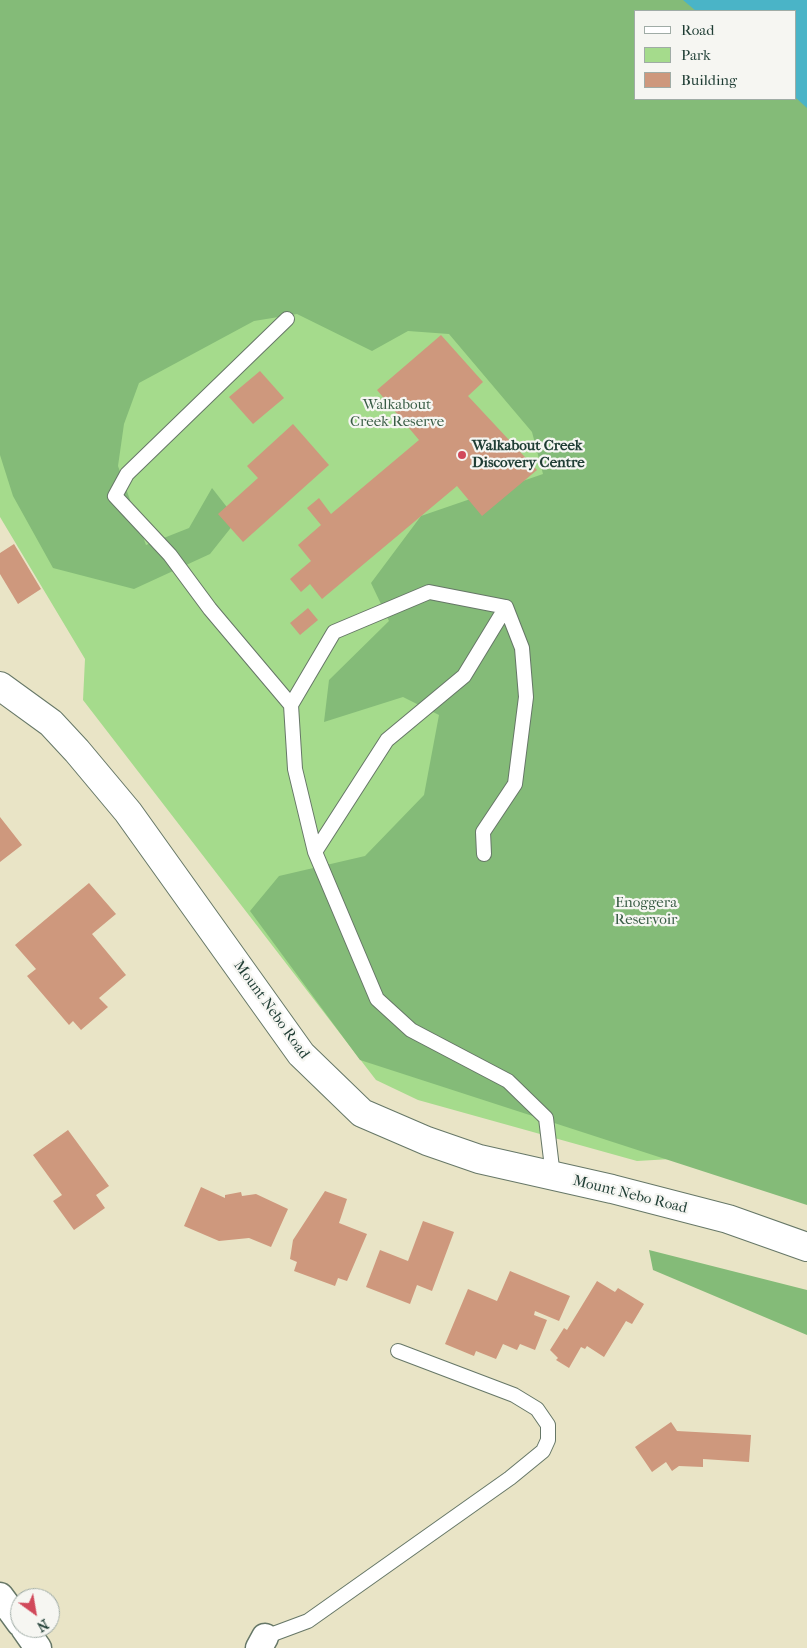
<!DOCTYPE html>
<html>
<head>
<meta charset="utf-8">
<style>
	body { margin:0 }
	#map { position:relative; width:807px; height:1648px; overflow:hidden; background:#e9e4c6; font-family:"IM FELL French Canon",serif }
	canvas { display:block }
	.legend { position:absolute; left:634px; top:10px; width:162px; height:90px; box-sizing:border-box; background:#f6f6f2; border:1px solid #a0aca6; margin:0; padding:6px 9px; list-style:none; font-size:15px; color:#1f3d34 }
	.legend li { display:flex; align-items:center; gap:10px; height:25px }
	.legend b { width:25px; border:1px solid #a0aca6 }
	.north { position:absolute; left:10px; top:1588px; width:50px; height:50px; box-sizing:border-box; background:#f6f6f2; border:1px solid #a0aca6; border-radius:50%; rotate:148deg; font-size:14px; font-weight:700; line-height:20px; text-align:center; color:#1f3d34 }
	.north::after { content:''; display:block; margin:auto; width:18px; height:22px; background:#d1495b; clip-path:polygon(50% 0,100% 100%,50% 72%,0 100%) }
</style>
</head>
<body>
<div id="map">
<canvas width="807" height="1648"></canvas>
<ul class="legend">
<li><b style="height:6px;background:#fff"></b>Road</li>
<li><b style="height:14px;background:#a5db8c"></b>Park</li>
<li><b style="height:14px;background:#ce987d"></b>Building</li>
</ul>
<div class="north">N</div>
</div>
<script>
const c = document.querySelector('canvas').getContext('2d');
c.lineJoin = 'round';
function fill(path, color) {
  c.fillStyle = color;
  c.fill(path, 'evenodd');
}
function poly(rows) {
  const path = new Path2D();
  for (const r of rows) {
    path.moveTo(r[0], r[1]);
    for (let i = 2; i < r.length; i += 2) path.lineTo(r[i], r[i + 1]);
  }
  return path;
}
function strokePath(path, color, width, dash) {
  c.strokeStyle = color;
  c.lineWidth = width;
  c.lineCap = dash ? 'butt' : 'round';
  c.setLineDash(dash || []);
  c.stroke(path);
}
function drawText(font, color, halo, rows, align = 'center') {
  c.font = font + ' "IM FELL French Canon",serif';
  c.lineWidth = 4.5;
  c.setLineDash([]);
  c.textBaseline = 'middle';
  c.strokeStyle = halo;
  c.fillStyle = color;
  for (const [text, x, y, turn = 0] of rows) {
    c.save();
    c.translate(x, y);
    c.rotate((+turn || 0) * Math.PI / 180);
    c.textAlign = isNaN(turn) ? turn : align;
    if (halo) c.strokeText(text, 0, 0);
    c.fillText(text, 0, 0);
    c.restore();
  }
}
const green = poly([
	[0,0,807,0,807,1151,637,1161,418,1100,376,1080,83,700,85,659,0,517],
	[636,11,796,11,796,99,636,99]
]);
const forest = poly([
	[0,0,724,0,734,11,636,11,636,99,796,99,796,77,807,89,807,1205,360,1060,250,911,279,876,365,856,424,795,439,715,403,697,324,722,329,680,389,621,371,583,421,516,543,474,532,432,449,334,408,331,372,351,297,314,254,321,139,383,124,424,118,466,146,545,189,528,212,488,237,520,210,554,134,589,53,568,13,496,0,455],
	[649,1250,807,1290,807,1335,653,1270]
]);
const water = poly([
	[683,0,807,0,807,108,796,98,796,11,696,11]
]);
const building = poly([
	[441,335,483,382,468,396,537,470,482,516,457,486,322,599,310,584,301,592,290,579,311,561,298,545,321,525,307,508,319,498,331,514,419,440,377,390],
	[260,371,284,398,253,424,229,397],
	[293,424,329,465,243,542,218,514,258,478,247,466],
	[14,544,41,589,18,604,0,574,0,553],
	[308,608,318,620,300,635,290,623],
	[0,817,22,845,0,862],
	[89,883,116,914,92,934,126,975,99,998,108,1007,81,1030,73,1021,69,1025,27,976,36,969,15,945],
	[68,1130,109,1186,96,1195,105,1208,74,1230,53,1201,62,1195,33,1155],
	[201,1187,225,1198,225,1195,241,1192,242,1196,256,1194,288,1209,271,1247,249,1238,219,1241,184,1226],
	[325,1191,347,1199,339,1223,367,1234,347,1281,338,1278,335,1286,294,1271,297,1262,290,1259,293,1240],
	[423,1221,454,1232,432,1291,417,1285,410,1304,366,1287,380,1250,408,1261],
	[510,1271,570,1296,559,1321,535,1311,534,1315,547,1320,535,1350,520,1344,517,1350,503,1344,496,1359,476,1351,474,1356,445,1344,468,1289,497,1301],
	[597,1281,615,1292,618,1288,644,1304,632,1324,626,1321,604,1357,587,1346,585,1349,581,1347,569,1368,556,1360,558,1358,550,1350,564,1328,567,1330],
	[671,1422,677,1431,751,1435,749,1462,703,1459,703,1467,679,1466,672,1471,666,1462,652,1472,635,1447]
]);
const lane = poly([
	[287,319,127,474,115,496,170,555,210,609,291,705],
	[506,607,429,592,334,632,291,705,295,769,315,852,377,999,411,1030,508,1081,546,1118,553,1176],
	[315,852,387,740,464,676,506,607],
	[484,854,483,832,515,784,526,697,522,648,506,607],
	[265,1637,308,1621,510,1478,543,1451,548,1440,548,1425,537,1409,514,1395,398,1351]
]);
const street = poly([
	[0,1596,20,1623],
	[24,1628,38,1648],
	[259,1648,265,1637]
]);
const secondary = poly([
	[0,686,51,723,77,751,128,812,301,1054,362,1113,427,1141,479,1159,612,1189,728,1219,807,1247]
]);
const markers = [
	[462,455,5,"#d1495b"]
];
const parkNames = [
	["Walkabout",397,405],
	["Creek Reserve",397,422],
	["Enoggera",646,903],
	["Reservoir",646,920]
];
const poiNames = [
	["Walkabout Creek",472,446],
	["Discovery Centre",472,463]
];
const streetNames = [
	["Mount Nebo Road",271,1010,54],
	["Mount Nebo Road",630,1195,14]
];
fill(green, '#a5db8c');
fill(forest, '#84bb78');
fill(water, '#4ab4c7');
fill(building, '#ce987d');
strokePath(lane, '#667767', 16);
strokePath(street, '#667767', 29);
strokePath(secondary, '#667767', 30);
strokePath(lane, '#fff', 14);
strokePath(street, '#fff', 26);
strokePath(secondary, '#fff', 28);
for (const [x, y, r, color] of markers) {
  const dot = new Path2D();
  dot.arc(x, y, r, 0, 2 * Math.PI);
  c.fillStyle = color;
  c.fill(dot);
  strokePath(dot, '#f6f6f2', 2);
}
drawText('15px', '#3a5d46', '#f6f6f2', parkNames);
drawText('bold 15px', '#1f3d34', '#f6f6f2', poiNames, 'left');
drawText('15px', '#1f3d34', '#f6f6f2', streetNames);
</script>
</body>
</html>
